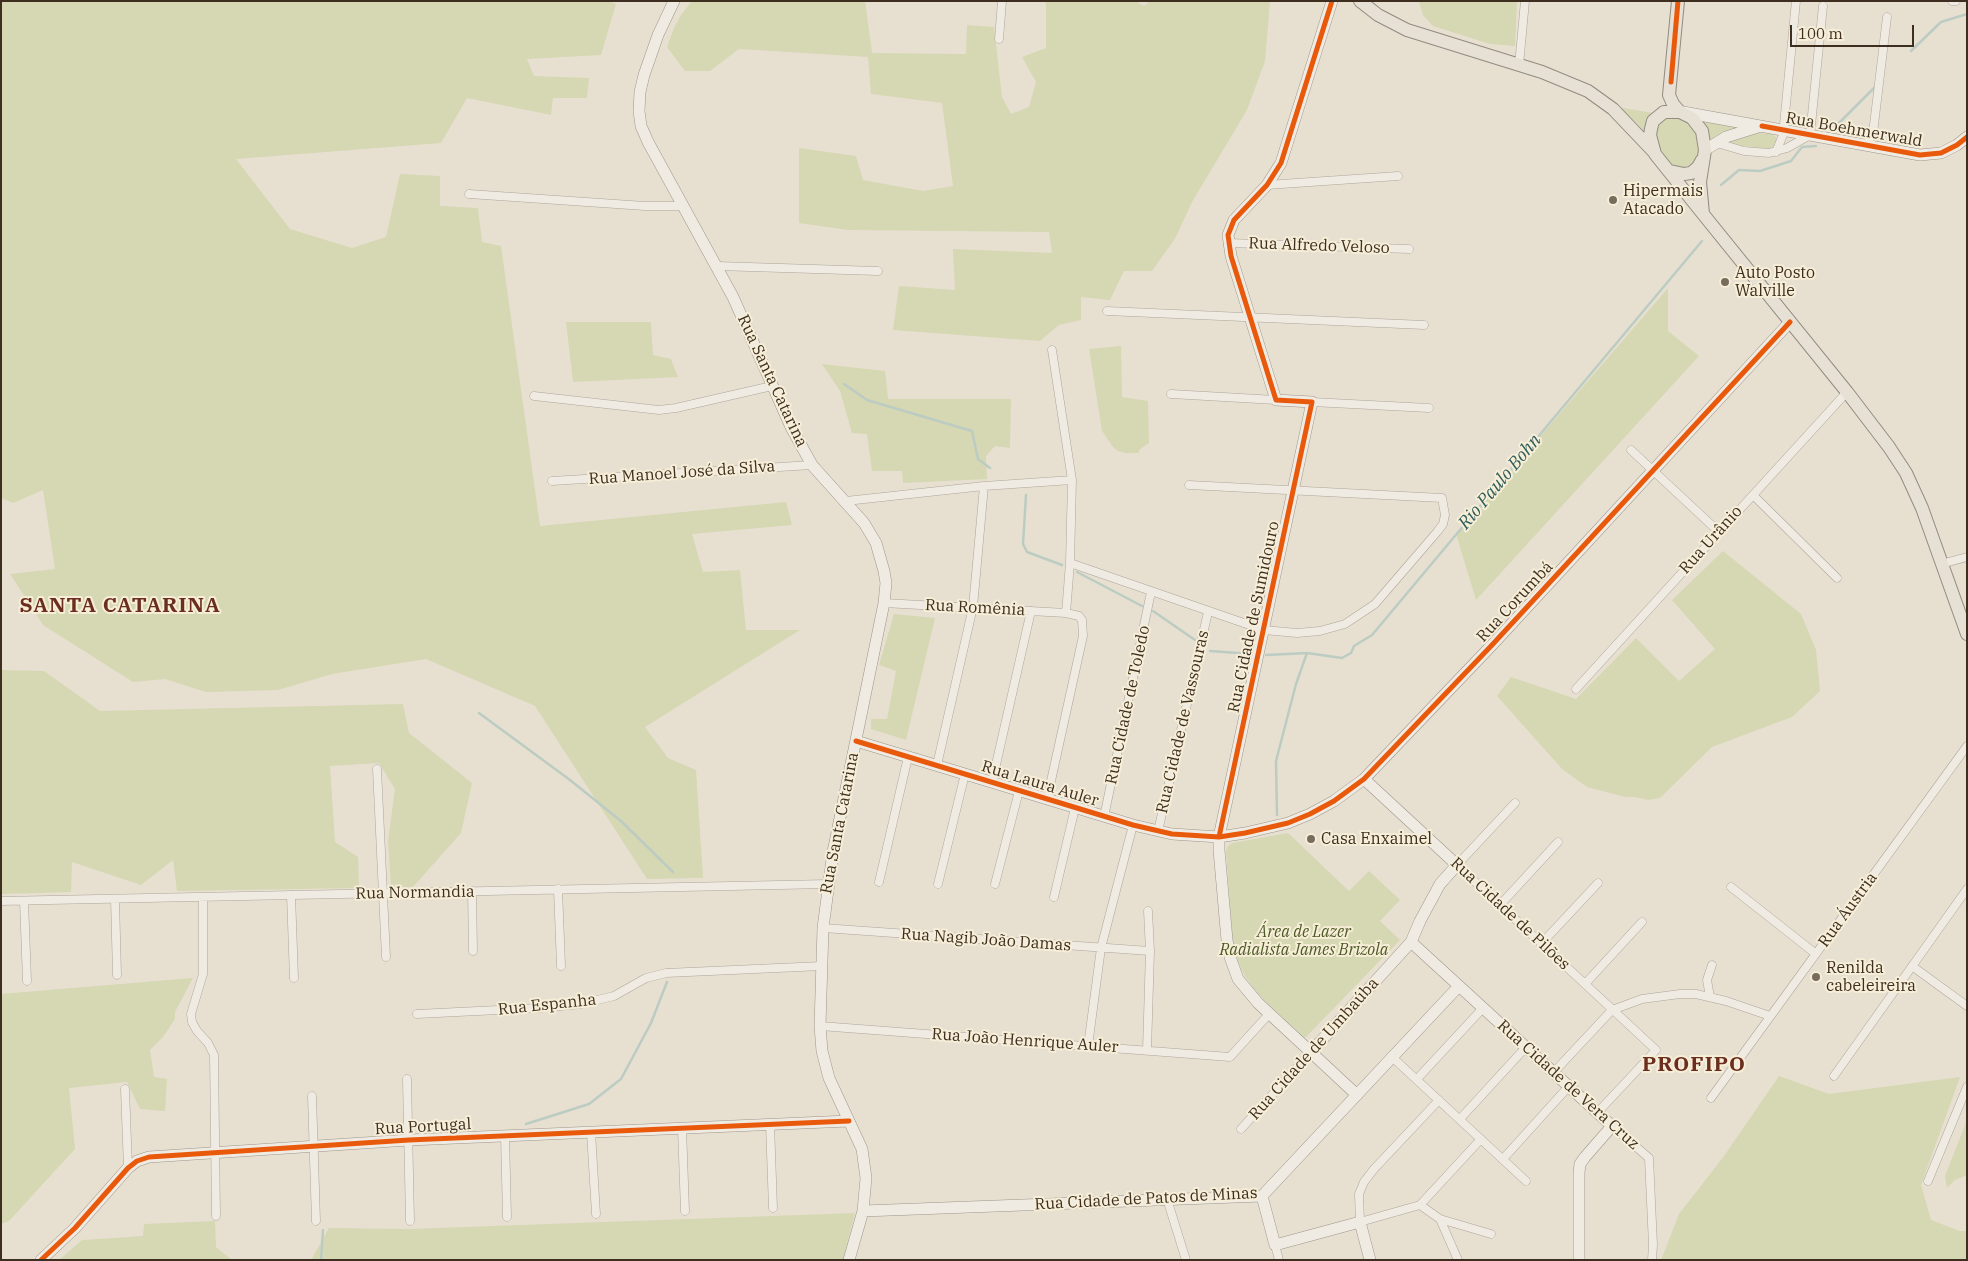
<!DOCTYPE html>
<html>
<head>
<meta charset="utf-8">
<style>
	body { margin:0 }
	#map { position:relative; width:1968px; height:1261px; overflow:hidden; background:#e7e0d1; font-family:"IBM Plex Serif",serif }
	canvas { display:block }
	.frame { position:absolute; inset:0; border:2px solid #3d2e20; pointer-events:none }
	.scale { position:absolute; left:1790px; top:25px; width:124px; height:22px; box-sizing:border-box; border:2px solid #3d2e20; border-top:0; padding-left:6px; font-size:15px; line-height:18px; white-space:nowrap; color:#3d2e20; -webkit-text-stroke:4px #f7eed8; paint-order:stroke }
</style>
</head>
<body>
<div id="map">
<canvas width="1968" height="1261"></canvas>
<div class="frame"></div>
<div class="scale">100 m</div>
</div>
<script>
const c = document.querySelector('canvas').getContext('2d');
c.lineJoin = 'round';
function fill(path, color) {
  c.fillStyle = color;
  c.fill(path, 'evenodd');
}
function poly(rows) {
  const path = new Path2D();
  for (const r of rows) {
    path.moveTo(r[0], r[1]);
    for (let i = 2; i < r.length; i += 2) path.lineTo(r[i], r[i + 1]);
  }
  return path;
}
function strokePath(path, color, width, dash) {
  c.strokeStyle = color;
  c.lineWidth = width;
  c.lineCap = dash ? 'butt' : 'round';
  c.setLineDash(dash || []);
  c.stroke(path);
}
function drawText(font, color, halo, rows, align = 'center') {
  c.font = font + ' "IBM Plex Serif",serif';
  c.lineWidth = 4;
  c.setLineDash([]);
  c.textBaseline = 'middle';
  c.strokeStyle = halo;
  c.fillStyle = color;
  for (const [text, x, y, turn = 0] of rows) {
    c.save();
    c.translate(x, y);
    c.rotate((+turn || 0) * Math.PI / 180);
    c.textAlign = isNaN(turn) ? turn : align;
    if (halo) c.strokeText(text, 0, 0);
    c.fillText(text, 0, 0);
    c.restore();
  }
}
const green = poly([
	[1,1,609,1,616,4,601,55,527,59,534,76,589,78,587,98,553,98,551,115,467,98,441,143,236,159,290,229,352,248,386,237,400,174,440,176,440,206,478,208,482,242,501,246,540,526,786,502,792,525,692,534,703,572,740,570,746,630,800,630,645,727,668,758,696,770,703,878,647,879,535,706,426,659,332,674,278,690,206,692,165,679,133,682,43,625,10,574,55,569,43,490,13,503,1,498],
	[692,1,865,1,872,53,966,54,967,25,994,27,1002,97,1011,114,1029,107,1036,82,1022,57,1046,48,1046,1,1136,1,1144,6,1150,1,1270,1,1265,61,1247,110,1192,202,1176,237,1152,271,1124,271,1110,300,1081,297,1081,320,1059,325,1040,341,893,330,899,286,955,290,953,249,1052,253,1049,232,848,230,799,223,799,148,856,156,863,180,923,191,953,186,942,103,871,94,868,57,739,49,710,71,685,71,667,47,674,28,681,15],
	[1419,1,1517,1,1515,46,1490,44,1433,26,1423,15],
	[1617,107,1653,113,1645,133,1637,123],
	[1677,115,1695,127,1700,152,1693,163,1686,167,1677,167,1668,164,1657,143,1656,134,1658,126,1669,117],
	[1698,118,1743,126,1711,140],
	[1757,133,1771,134,1776,137,1777,144,1769,149,1728,144,1735,139],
	[1668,288,1668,331,1699,356,1476,600,1456,534],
	[566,322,651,322,653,355,671,359,678,377,573,382],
	[1121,346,1122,397,1148,401,1149,443,1139,450,1139,453,1126,453,1118,451,1113,447,1102,431,1089,349],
	[822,364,885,371,888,399,1011,399,1010,448,995,446,986,456,987,479,903,483,902,471,872,471,867,434,852,433,840,391],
	[1723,551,1801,614,1816,650,1820,691,1792,717,1712,747,1660,798,1648,800,1635,797,1625,797,1587,787,1562,769,1497,696,1511,677,1576,699,1636,638,1679,681,1715,649,1672,600],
	[894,614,935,618,906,740,871,729,871,719,887,719,896,671,879,665],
	[1,670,44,671,100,711,403,704,409,733,472,783,461,833,413,887,391,887,388,841,395,789,379,763,330,766,335,842,358,857,359,888,177,891,173,860,141,885,72,862,71,892,1,894],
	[1288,833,1349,891,1369,871,1400,900,1380,921,1400,940,1305,1038,1258,994,1245,976,1235,956,1232,934,1226,851,1228,846,1232,843],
	[193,978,175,1012,175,1019,163,1037,150,1050,154,1077,167,1079,165,1111,140,1109,127,1082,69,1088,75,1149,9,1221,1,1224,1,994],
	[1779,1076,1829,1094,1960,1077,1921,1185,1931,1220,1960,1231,1967,1231,1967,1260,1661,1260,1679,1214,1724,1156],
	[1967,1120,1967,1175,1955,1180,1947,1188,1945,1176],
	[855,1213,843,1260,311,1260,329,1228,409,1229],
	[215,1221,216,1247,232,1260,59,1260,82,1240,143,1236,144,1224]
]);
const stream = poly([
	[1911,51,1941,22,1967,14],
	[1837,125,1876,86],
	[1721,185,1739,170,1760,171,1791,161,1802,147,1816,146],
	[844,384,867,400,972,431,978,459,990,468],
	[1026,495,1023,544,1027,552,1062,565],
	[1077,572,1142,606],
	[1153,611,1195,640],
	[1210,651,1252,654],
	[1266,655,1307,653,1342,658,1351,653,1354,646,1372,635,1702,241],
	[479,713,570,780,621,821,673,872],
	[1277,815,1276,761,1296,684,1307,653],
	[526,1124,589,1104,621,1079,651,1023,667,982],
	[321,1260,323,1230]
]);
const street = poly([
	[1952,1,1956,1],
	[999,39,1002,1],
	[1519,65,1525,1],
	[1717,143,1744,151,1769,153,1787,148,1810,135,1823,6],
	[1866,146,1873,133,1887,17],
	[1776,152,1783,135,1796,1],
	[1267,185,1398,176],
	[469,194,645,206,684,206],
	[1228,243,1409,249],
	[717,266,878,271],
	[1107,311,1424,325],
	[1052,350,1072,480,1070,563,1066,613],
	[1171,394,1276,400],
	[534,396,659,410,676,408,772,386],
	[1312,402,1429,408],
	[1631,450,1719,532],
	[552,481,812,465],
	[1753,495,1837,578],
	[846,501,984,486,1072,480],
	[1070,563,1264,630,1297,633,1320,631,1345,624,1375,604,1437,532,1443,524,1445,515,1442,498,1189,485],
	[1941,564,1967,557],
	[884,603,1066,613,1079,616,1082,620,1083,636,1047,799],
	[1576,689,1847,392],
	[937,765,973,607,984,486],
	[377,769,386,957],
	[992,782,1031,611],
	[1515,803,1457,865,1656,1050,1598,1112],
	[1104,817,1151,592],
	[1158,831,1208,612],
	[879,882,908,757],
	[938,884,965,774],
	[995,884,1019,791],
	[1731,887,1816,954],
	[558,889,561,966],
	[472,891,473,951],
	[291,895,294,978],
	[203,897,203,974,191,1014,192,1022,197,1031,208,1043,214,1055,216,1216],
	[1054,897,1075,808],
	[115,899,117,975],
	[1,901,828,884],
	[24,901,27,981],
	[1500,905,1558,842],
	[823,928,1150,951],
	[1541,944,1598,883],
	[1912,966,1967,1006],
	[1585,984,1642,922],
	[1710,997,1707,980,1712,965],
	[417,1014,539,1008,581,1004,614,996,646,978,666,973,822,966],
	[820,1026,1230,1057,1269,1014],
	[1088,1046,1101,948,1133,825],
	[1147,1050,1150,951,1148,911],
	[1392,1057,1526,1181],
	[1554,1072,1612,1010,1642,999,1680,994,1696,994,1726,1001,1770,1016],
	[1834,1076,1967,889],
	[407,1079,410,1221],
	[1417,1079,1483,1008],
	[125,1089,128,1168],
	[312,1096,316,1221],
	[1711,1098,1967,746],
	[1439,1100,1374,1169,1364,1182,1359,1194,1360,1222,1420,1205,1481,1139],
	[1460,1119,1526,1047],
	[770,1124,773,1208],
	[1612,1126,1649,1158,1653,1245,1652,1260],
	[682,1128,685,1211],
	[1241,1129,1311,1052],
	[591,1132,596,1214],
	[505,1136,507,1217],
	[1503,1159,1569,1086],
	[1928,1181,1967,1087],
	[1167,1199,1186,1260],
	[1420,1205,1440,1219,1458,1260],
	[1440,1219,1491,1234],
	[1275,1245,1279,1260]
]);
const secondary = poly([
	[674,1,658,35,644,75,640,92,639,111,641,126,648,142,733,297,791,427,812,465,864,523,876,543,884,571,886,583,884,603,833,852,823,928,820,1026,822,1051,829,1078,862,1149,866,1178,863,1211,849,1260],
	[1332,1,1281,163,1267,185,1234,220,1228,235,1231,256,1276,400,1312,402,1219,837,1219,850,1227,940,1230,957,1238,979,1258,1003,1357,1095],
	[1683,112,1920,155,1941,153,1957,145,1967,137],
	[1705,150,1726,137,1758,127],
	[856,741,1133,825,1172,834,1219,837,1245,833,1288,823,1310,814,1334,801,1364,779,1492,645,1790,322],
	[1411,942,1612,1126,1585,1157,1580,1164,1579,1173,1579,1260],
	[1311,1052,1411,942,1420,921,1440,884,1457,865,1364,779],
	[1262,1196,1275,1245,1360,1222,1370,1260],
	[863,1211,1262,1196,1459,986],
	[41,1260,75,1228,128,1168,137,1161,149,1157,409,1140,849,1121]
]);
const primary = poly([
	[1360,1,1378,15,1407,30,1542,72,1588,91,1613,109,1653,151],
	[1678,1,1669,95,1673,104,1680,112],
	[1670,171,1684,174,1691,173,1698,167,1702,160],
	[1703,214,1700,182,1705,150,1702,131,1692,118,1680,112,1664,112,1653,121,1651,129,1650,135,1655,154,1703,214,1847,392,1889,447,1906,473,1922,508,1967,634]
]);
const cycleway = poly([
	[1671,82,1678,1],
	[1762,126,1920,155,1941,153,1957,145,1967,137],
	[856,741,1133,825,1172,834,1219,837,1245,833,1288,823,1310,814,1334,801,1364,779,1492,645,1790,322],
	[1219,837,1312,402,1276,400,1231,256,1228,235,1234,220,1267,185,1281,163,1332,1],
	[41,1260,75,1228,128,1168,137,1161,149,1157,409,1140,849,1121]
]);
const markers = [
	[1613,200,5,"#786c5e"],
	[1725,282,5,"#786c5e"],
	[1311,839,5,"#786c5e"],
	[1816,977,5,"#786c5e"]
];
const streetNames = [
	["Rua Boehmerwald",1854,130,10],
	["Rua Alfredo Veloso",1319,246,2],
	["Rua Santa Catarina",772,381,65],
	["Rua Manoel José da Silva",682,473,-4],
	["Rua Urânio",1711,540,-48],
	["Rua Corumbá",1515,602,-47],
	["Rua Romênia",975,608,3],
	["Rua Cidade de Sumidouro",1254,617,-78],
	["Rua Cidade de Toledo",1128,705,-78],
	["Rua Cidade de Vassouras",1183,722,-77],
	["Rua Laura Auler",1040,784,17],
	["Rua Santa Catarina",840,823,-79],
	["Rua Normandia",415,893,-1],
	["Rua Áustria",1848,910,-54],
	["Rua Cidade de Pilões",1510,914,43],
	["Rua Nagib João Damas",986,940,4],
	["Rua Espanha",547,1005,-6],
	["Rua João Henrique Auler",1025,1041,4],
	["Rua Cidade de Umbaúba",1314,1049,-48],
	["Rua Cidade de Vera Cruz",1568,1085,42],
	["Rua Portugal",423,1127,-3],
	["Rua Cidade de Patos de Minas",1146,1199,-3]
];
const poiNames = [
	["Hipermais",1623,191],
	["Atacado",1623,209],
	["Auto Posto",1735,273],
	["Walville",1735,291],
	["Casa Enxaimel",1321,839],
	["Renilda",1826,968],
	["cabeleireira",1826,986]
];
const parkNames = [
	["Área de Lazer",1304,932],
	["Radialista James Brizola",1304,950]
];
const waterNames = [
	["Rio Paulo Bohn",1500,482,-50]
];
const districtNames = [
	["SANTA CATARINA",120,606],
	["PROFIPO",1694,1065]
];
fill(green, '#d6d7b3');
strokePath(stream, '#bcccc2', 2.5);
strokePath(street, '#ada599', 9);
strokePath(secondary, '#9c958a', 12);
strokePath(primary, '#928b80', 14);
strokePath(street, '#efebe3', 8);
strokePath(secondary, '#efebe3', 11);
strokePath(primary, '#e6e1d4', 12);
strokePath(cycleway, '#e8590c', 5);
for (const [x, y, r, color] of markers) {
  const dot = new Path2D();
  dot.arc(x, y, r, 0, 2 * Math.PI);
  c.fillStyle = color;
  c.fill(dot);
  strokePath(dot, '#f7eed8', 2);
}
drawText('16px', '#3d2e20', '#f7eed8', streetNames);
drawText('16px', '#3d2e20', '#f7eed8', poiNames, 'left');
drawText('italic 16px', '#4d5a26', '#f7eed8', parkNames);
drawText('italic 18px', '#2f5d5a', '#f7eed8', waterNames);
c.letterSpacing = '1px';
drawText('bold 21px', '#6b2e1e', '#f7eed8', districtNames);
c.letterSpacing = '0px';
</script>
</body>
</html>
